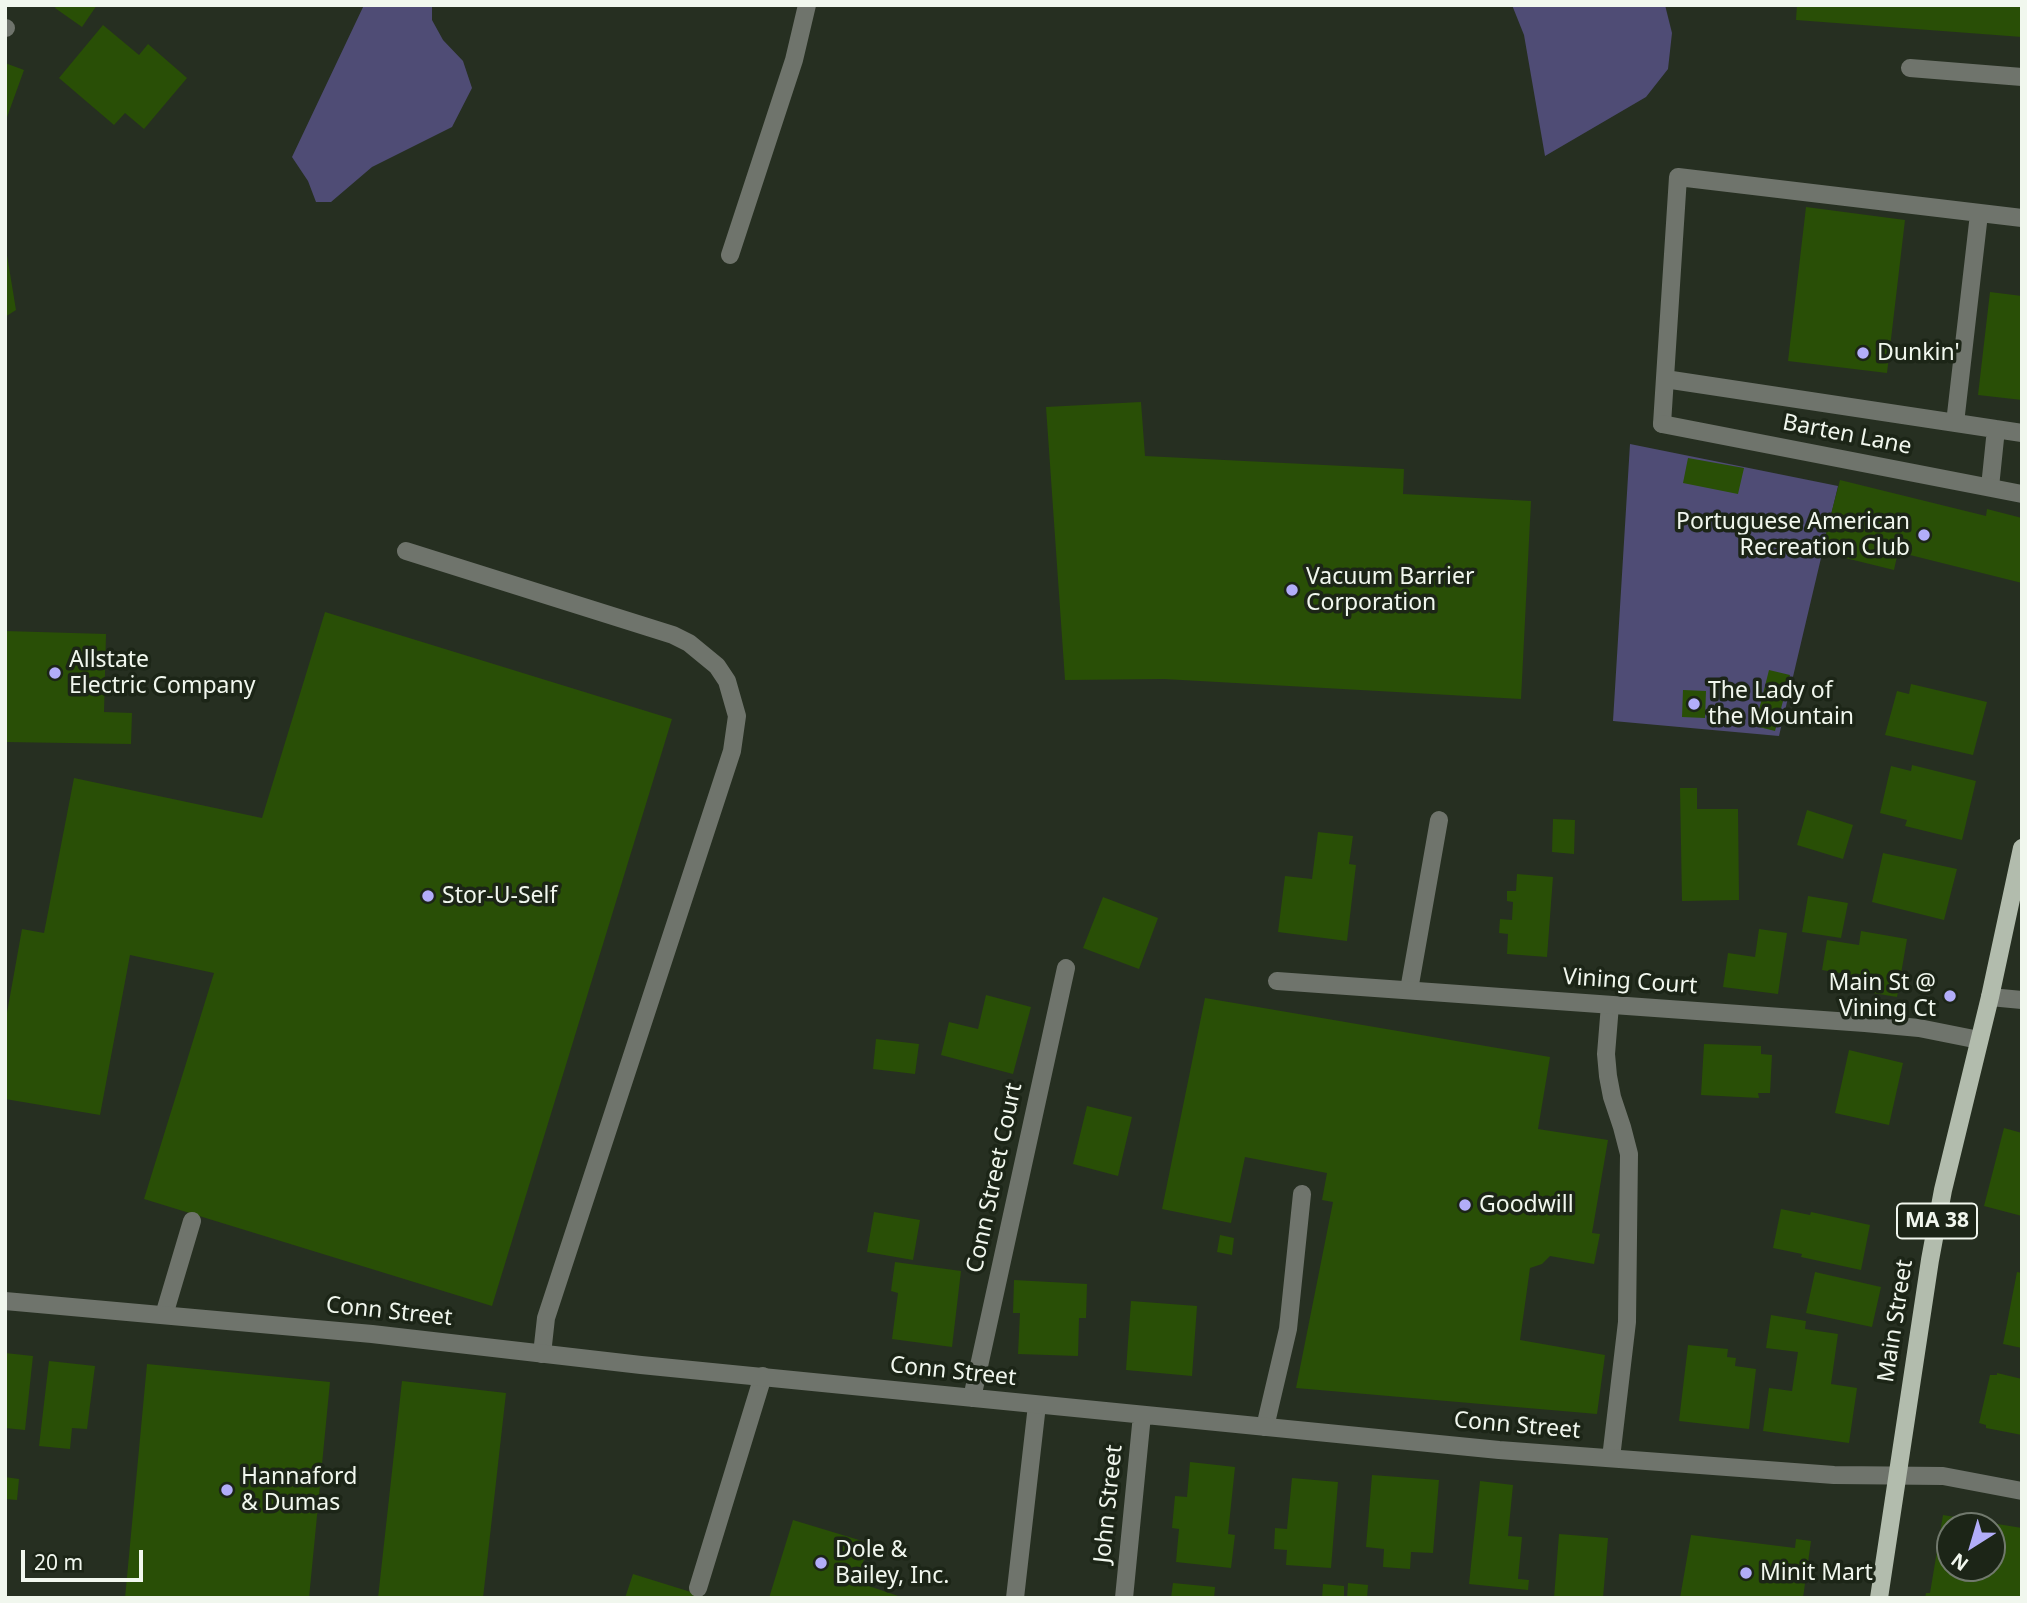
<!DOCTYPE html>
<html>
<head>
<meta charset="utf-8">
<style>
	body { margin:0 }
	#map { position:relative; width:2027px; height:1603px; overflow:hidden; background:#262f21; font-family:"Noto Sans",sans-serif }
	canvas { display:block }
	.frame { position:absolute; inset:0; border:7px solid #f1f7ee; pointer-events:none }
	.north { position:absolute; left:1936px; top:1512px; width:70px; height:70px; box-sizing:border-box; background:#1c2517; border:2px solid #71796d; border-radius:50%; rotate:217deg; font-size:19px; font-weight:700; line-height:28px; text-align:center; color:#f1f7ee }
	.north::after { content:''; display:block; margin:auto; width:24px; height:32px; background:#b2adf9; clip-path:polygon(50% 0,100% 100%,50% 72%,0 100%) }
	.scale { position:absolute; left:21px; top:1550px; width:122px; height:32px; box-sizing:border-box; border:4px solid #f1f7ee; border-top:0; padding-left:9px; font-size:21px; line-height:24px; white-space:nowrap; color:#f1f7ee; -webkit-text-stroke:5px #1c2517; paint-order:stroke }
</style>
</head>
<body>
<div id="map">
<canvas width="2027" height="1603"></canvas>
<div class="frame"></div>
<div class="north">N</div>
<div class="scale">20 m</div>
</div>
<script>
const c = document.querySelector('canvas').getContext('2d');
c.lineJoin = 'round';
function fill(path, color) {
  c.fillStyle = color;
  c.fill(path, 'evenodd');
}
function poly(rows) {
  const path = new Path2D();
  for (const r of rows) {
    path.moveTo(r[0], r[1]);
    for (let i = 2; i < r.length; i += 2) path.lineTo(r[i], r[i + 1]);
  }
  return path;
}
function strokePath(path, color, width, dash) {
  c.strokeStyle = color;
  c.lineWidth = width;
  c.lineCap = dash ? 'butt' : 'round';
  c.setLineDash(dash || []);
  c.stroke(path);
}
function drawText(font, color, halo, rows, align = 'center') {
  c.font = font + ' "Noto Sans",sans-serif';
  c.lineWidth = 7;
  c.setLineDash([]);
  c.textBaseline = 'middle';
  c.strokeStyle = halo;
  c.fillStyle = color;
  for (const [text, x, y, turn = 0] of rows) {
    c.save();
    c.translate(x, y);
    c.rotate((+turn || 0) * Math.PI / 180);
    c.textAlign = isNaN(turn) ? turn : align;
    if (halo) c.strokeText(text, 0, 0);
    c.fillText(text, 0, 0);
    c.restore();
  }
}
const green = poly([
	[364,5,432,5,432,20,443,40,463,61,472,88,452,127,372,167,331,202,316,202,308,181,292,157],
	[1512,5,1665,5,1672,33,1668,69,1646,97,1545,156,1524,35],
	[1630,444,1838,486,1779,736,1613,721]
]);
const building = poly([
	[57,5,97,5,82,27,55,8],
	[1797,5,2022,5,2022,37,1796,20],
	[103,25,139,55,148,44,187,78,144,129,125,113,114,125,59,78],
	[5,63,24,70,6,120,5,120],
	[1806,207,1905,220,1887,373,1788,361],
	[5,243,16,310,5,317],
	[1990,292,2022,296,2022,400,1978,395],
	[1141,402,1145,456,1404,469,1403,494,1531,501,1521,699,1164,679,1065,680,1046,407],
	[1688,458,1744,468,1738,494,1683,483],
	[1840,480,1986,516,1987,509,2022,518,2022,583,1898,552,1894,570,1821,552],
	[325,612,672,719,492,1306,144,1199,214,973,130,955,100,1115,5,1099,5,1024,22,929,44,933,74,778,262,818],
	[5,631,106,634,104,712,132,713,131,744,5,742],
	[1769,670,1790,675,1775,731,1755,726],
	[1911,684,1987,702,1973,755,1885,735,1897,691,1909,694],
	[1683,690,1706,691,1705,718,1682,717],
	[1912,765,1976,781,1962,840,1905,826,1907,820,1880,813,1891,766,1911,771],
	[1680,788,1697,788,1697,809,1738,809,1739,900,1682,901],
	[1807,810,1853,825,1843,859,1797,845],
	[1553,819,1575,820,1574,854,1552,852],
	[1318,832,1353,836,1349,864,1356,865,1347,941,1278,932,1285,876,1312,879],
	[1883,853,1957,869,1944,920,1872,902],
	[1517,874,1553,877,1547,957,1507,954,1508,934,1499,933,1500,919,1512,920,1513,902,1507,901,1507,891,1516,891],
	[1808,896,1848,903,1841,938,1802,932],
	[1103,897,1158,918,1139,969,1083,948],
	[1759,929,1787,933,1778,994,1723,987,1728,953,1755,957],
	[1861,931,1907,939,1897,997,1849,989,1851,975,1822,970,1827,940,1859,945],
	[986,995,1031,1007,1013,1074,941,1055,949,1022,978,1029],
	[1205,998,1550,1057,1538,1129,1608,1140,1592,1233,1600,1234,1594,1264,1550,1256,1542,1264,1530,1268,1520,1340,1605,1355,1597,1414,1296,1388,1333,1202,1322,1200,1327,1173,1245,1157,1231,1223,1162,1209],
	[876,1039,919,1044,915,1074,873,1069],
	[1704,1044,1761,1046,1761,1054,1772,1055,1770,1093,1758,1093,1759,1098,1701,1095],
	[1849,1050,1903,1063,1889,1125,1835,1113],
	[1087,1106,1132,1117,1118,1176,1073,1164],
	[2004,1128,2022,1133,2022,1216,1984,1206],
	[1781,1209,1810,1215,1811,1212,1870,1225,1861,1270,1801,1257,1802,1254,1773,1248],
	[874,1212,920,1220,913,1260,867,1252],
	[1220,1235,1234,1238,1232,1255,1217,1252],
	[895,1262,961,1271,952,1347,892,1339,898,1293,891,1291],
	[1815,1272,1881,1287,1872,1327,1806,1313],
	[2017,1272,2022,1273,2022,1348,2003,1344],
	[1014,1280,1087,1284,1086,1318,1079,1318,1078,1356,1018,1354,1020,1313,1013,1313],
	[1131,1301,1197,1306,1192,1376,1126,1370],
	[1771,1315,1806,1321,1805,1329,1838,1334,1831,1384,1857,1388,1849,1443,1763,1431,1769,1388,1792,1391,1798,1352,1766,1348],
	[1688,1345,1728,1349,1727,1357,1736,1358,1735,1366,1756,1369,1749,1429,1679,1421],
	[5,1353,33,1356,25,1430,5,1428],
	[49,1361,95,1366,87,1429,72,1428,70,1449,39,1446],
	[147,1364,330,1382,309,1598,125,1598],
	[1997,1373,2022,1379,2022,1435,1986,1428,1986,1425,1979,1423,1990,1375,1997,1375],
	[402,1381,506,1393,483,1598,378,1598],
	[1190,1462,1235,1467,1228,1534,1235,1535,1231,1568,1176,1562,1179,1529,1172,1528,1175,1496,1187,1497],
	[1372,1475,1439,1480,1433,1553,1411,1552,1410,1569,1383,1567,1384,1549,1366,1547],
	[5,1477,19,1479,17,1500,5,1499],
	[1292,1478,1338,1482,1331,1568,1286,1565,1287,1550,1274,1549,1275,1528,1287,1529],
	[1480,1481,1513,1485,1508,1536,1522,1537,1518,1579,1529,1580,1528,1590,1469,1584],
	[1943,1515,2022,1528,2022,1598,1925,1598,1926,1593,1930,1593],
	[1950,1526,1992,1526,1992,1568,1950,1568],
	[793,1520,869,1543,857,1582,904,1598,769,1598],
	[1559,1534,1608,1538,1603,1598,1554,1598],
	[1691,1535,1795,1548,1796,1539,1811,1541,1803,1598,1680,1598],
	[633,1574,707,1597,707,1598,625,1598],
	[1173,1583,1215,1587,1214,1598,1171,1598],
	[1348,1583,1368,1585,1367,1598,1347,1598],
	[1323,1584,1344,1586,1344,1598,1322,1598]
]);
const service = poly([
	[1910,68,2022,77],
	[730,255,794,60,807,5],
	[1665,379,2022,433],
	[1955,423,1979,214],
	[1662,424,1678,177,2022,218],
	[1990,487,1996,429],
	[406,551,673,635,689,643,717,666,727,681,737,716,732,751,546,1318,542,1354],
	[1409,990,1439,820],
	[1610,1005,1606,1054,1608,1076,1612,1097,1622,1127,1629,1154,1627,1322,1611,1458],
	[164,1315,192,1221],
	[1265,1427,1288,1329,1302,1194],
	[698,1588,763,1376],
	[1015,1598,1037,1405]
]);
const minor = poly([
	[5,28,6,28],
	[1662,424,2022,494],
	[1277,981,1865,1023,1919,1028,1979,1040],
	[1990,997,2022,1000],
	[5,1301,372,1334,641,1365,1499,1450,1834,1475,1943,1476,2022,1491],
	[972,1398,1066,968],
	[1124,1598,1142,1415]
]);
const primary = poly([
	[1879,1598,1930,1260,1943,1190,1990,997,2022,848]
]);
const markers = [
	[1863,353,7,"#b2adf9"],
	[1924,535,7,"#b2adf9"],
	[1292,590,7,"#b2adf9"],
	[55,673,7,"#b2adf9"],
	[1694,704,7,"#b2adf9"],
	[428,896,7,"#b2adf9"],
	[1950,996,7,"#b2adf9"],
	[1465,1205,7,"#b2adf9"],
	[227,1490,7,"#b2adf9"],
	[821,1563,7,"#b2adf9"],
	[1746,1573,7,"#b2adf9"]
];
const shields = [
	[1937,1221,80]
];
const shieldNames = [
	["MA 38",1937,1221]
];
const poiNames = [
	["Dunkin'",1877,353],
	["Portuguese American",1910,522,"right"],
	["Recreation Club",1910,548,"right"],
	["Vacuum Barrier",1306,577],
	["Corporation",1306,603],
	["Allstate",69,660],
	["Electric Company",69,686],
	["The Lady of",1708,691],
	["the Mountain",1708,717],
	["Stor-U-Self",442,896],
	["Main St @",1936,983,"right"],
	["Vining Ct",1936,1009,"right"],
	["Goodwill",1479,1205],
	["Hannaford",241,1477],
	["& Dumas",241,1503],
	["Dole &",835,1550],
	["Bailey, Inc.",835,1576],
	["Minit Mart",1760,1573]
];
const streetNames = [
	["Barten Lane",1847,435,11],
	["Vining Court",1630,982,4],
	["Conn Street Court",995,1178,-78],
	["Conn Street",389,1312,6],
	["Main Street",1896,1321,-81],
	["Conn Street",953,1372,6],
	["Conn Street",1517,1426,5],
	["John Street",1109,1504,-84]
];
fill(green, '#4f4c75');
fill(building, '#294f06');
strokePath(service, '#6f746c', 18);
strokePath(minor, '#6f746c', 18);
strokePath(primary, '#b2bcad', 18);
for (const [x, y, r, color] of markers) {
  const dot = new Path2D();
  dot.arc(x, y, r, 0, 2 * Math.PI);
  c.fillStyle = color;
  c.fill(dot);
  strokePath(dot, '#1c2517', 2.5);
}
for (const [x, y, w] of shields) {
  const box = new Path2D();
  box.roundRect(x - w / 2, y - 17.5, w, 35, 5);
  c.fillStyle = '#1c2517';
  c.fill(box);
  strokePath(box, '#f1f7ee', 2);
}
drawText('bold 21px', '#f1f7ee', null, shieldNames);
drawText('23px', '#f1f7ee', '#1c2517', poiNames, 'left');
drawText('23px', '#f1f7ee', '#1c2517', streetNames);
</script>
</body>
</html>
